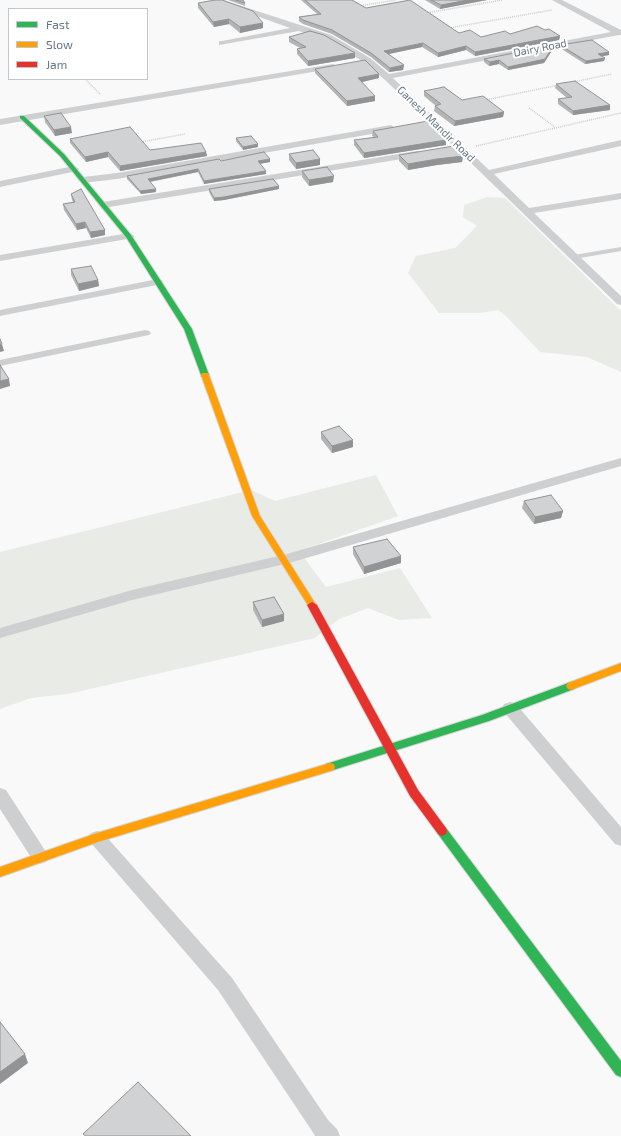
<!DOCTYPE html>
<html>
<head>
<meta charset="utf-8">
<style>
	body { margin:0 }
	#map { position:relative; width:621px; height:1136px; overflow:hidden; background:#f9f9f9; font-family:"Exo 2",sans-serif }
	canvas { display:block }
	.legend { position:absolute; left:8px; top:8px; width:140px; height:72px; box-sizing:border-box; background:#fff; border:1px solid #c1c8cd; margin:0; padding:5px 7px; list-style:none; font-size:12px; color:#657683 }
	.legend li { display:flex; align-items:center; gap:8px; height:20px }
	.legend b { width:20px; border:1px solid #c1c8cd }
</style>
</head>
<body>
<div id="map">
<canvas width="621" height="1136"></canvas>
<ul class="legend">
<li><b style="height:5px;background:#30b455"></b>Fast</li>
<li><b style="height:5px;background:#ff9f0a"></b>Slow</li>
<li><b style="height:5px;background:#e5322d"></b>Jam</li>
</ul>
</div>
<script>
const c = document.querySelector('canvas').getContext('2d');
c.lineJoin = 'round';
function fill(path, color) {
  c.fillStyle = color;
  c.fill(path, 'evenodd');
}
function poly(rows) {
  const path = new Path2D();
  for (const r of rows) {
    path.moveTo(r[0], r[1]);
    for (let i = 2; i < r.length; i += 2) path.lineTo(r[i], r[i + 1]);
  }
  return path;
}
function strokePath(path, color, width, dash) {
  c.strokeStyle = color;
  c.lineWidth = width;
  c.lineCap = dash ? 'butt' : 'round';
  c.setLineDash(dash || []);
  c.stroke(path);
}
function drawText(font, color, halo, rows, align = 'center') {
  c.font = font + ' "Exo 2",sans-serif';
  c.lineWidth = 4;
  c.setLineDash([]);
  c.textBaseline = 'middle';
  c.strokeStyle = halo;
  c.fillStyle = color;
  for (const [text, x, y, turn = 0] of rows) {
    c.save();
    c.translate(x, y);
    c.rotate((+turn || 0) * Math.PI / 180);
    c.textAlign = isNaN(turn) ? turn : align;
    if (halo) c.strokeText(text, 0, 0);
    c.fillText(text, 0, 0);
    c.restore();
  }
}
const green = poly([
	[487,197,505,198,621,311,621,372,587,357,540,352,506,316,498,310,480,313,439,313,408,273,416,256,455,248,477,226,463,217,464,205],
	[376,475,398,516,299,551,326,587,400,568,432,618,399,620,368,608,339,619,315,638,68,694,31,698,0,709,0,552,251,490,275,501]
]);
const path = poly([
	[359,6,396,0],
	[426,13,502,0],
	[449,28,552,10],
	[85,79,100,94],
	[573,82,612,74],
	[485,100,559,85],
	[529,108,555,127],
	[141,142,185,134],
	[476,146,621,113]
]);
const lane = poly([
	[621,247,621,251,574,259,571,257,574,255,621,247]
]);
const street = poly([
	[212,0,223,0,331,35,370,58,389,74,611,32,552,0,562,0,621,30,621,35,619,35,393,78,489,170,621,140,621,146,494,174,529,208,621,193,621,199,534,213,621,296,621,305,617,304,384,79,364,62,325,39,299,31,219,45,219,41,222,41,290,28,212,0],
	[333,64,337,66,336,68,0,125,0,119,333,64],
	[391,125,395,128,394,130,117,179,83,183,78,180,83,177,117,173,391,125],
	[417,151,420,152,422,154,420,156,103,208,98,205,103,202,417,151],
	[74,166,79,169,77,171,0,187,0,181,74,166],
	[129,233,134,236,133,238,0,261,0,255,129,233],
	[158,279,162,280,163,282,162,284,0,316,0,310,158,279],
	[145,330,149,331,151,333,149,335,0,366,0,360,145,330],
	[621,458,621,466,289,563,132,600,0,638,0,628,132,590,283,555,621,458],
	[510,702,516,704,621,827,621,846,615,844,504,712,502,708,504,704,510,702],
	[0,788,6,790,46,852,49,857,46,862,40,864,34,862,0,809,0,788],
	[97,831,103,833,232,978,328,1120,337,1129,340,1136,315,1136,314,1134,218,990,91,843,88,838,91,833,97,831]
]);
const fast = poly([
	[20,116,24,116,64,154,131,235,192,329,209,375,208,377,202,377,201,375,184,329,126,237,60,156,20,118,20,116],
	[571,682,574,683,576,686,574,689,489,721,330,771,326,770,325,767,326,764,482,715,571,682],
	[442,826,446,828,621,1061,621,1077,616,1075,438,834,437,831,438,828,442,826]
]);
const slow = poly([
	[202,373,208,373,209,375,260,516,315,603,317,605,315,607,309,607,252,516,201,375,202,373],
	[621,663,621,671,571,690,568,689,566,686,568,683,621,663],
	[330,763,334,764,335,767,334,770,98,842,0,877,0,867,97,833,330,763]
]);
const jam = poly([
	[312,602,317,605,418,790,446,828,447,831,446,834,442,836,438,834,410,796,307,605,312,602]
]);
const wall = poly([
	[228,0,246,0,243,0,245,3,245,6],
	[301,0,352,0,366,8,459,33,481,37,545,30,560,36,559,40,475,56,466,50,438,57,422,47,388,54,404,65,403,70,389,72,371,57,332,34,303,24,299,21,299,17,317,14],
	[425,0,487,0,440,9],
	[198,3,263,23,263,28,240,33,229,24,214,27,198,8],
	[289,37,355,58,308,66,297,54,297,49,300,48,289,42],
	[560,45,609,52,609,55,602,56,605,58,604,61,585,64,560,48],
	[553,49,544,63,508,70,499,64,489,66,484,62,484,59],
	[315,69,379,78,361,82,375,101,347,106,315,73],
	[556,84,610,110,573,115,558,104,558,99,567,98,555,88],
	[424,91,462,100,504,112,503,117,454,126,434,111,435,106,436,106,424,96],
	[44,116,72,133,55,136,45,122],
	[373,131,446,145,364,158,354,145,354,140,374,137,372,136],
	[236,138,258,144,258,147,243,150,236,141],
	[70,139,150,150,206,152,207,156,120,171,108,157,86,162,70,143],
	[289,154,320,165,296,169,289,160],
	[399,155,463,156,462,162,437,165,408,170,399,161],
	[270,159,270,162,260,164,266,171,266,174,204,184,198,172,150,182,156,192,141,194,127,179,127,176,221,161],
	[302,171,333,182,309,186,302,177],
	[279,186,279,189,224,200,214,201,209,192,209,189],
	[71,194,105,230,105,235,91,238,86,228,77,230,64,210,63,204,73,202,72,200],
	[71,269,98,280,99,286,79,291,71,275],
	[321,432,353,447,332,453,321,439],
	[524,501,563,511,561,518,534,524,522,508],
	[353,547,401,563,364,574,353,554],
	[253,602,284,621,262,627,253,610]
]);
const shadedWall = poly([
	[468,0,487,0,440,9,441,5],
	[229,19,229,24,214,27,213,22],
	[263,23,263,28,240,33,240,27],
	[560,36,559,40,475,56,475,52],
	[423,43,422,47,384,55,384,51],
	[554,45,553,49,544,63,508,70,508,67],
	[466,46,466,50,438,57,438,53],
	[609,52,609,55,598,57,598,54],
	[355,53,355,58,308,66,308,61],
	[605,58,604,61,585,64,586,61],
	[499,60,499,64,489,66,490,62],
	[404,65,403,70,389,72,390,68],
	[379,74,379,78,358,83,358,78],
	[375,96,375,101,347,106,347,101],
	[610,105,610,110,573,115,573,111],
	[504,112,503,117,454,126,455,121],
	[71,127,72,133,55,136,54,130],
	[446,140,446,145,364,158,364,153],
	[258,144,258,147,243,150,243,147],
	[108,152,108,157,86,162,85,157],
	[206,152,207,156,120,171,120,166],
	[463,156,462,162,437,165,408,170,408,164,437,159],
	[270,159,270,162,258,164,258,161],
	[320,159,320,165,296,169,296,163],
	[198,169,198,172,148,182,148,179],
	[266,171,266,174,204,184,204,181],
	[334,176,333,182,309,186,309,180],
	[279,186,279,189,224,200,214,201,214,198],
	[156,189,156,192,141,194,140,191],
	[85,222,86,228,77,230,76,224],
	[105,230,105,235,91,238,90,232],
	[98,280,99,286,79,291,78,284],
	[2,344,4,351,0,352,0,345],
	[9,379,10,386,0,389,0,381],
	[353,440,353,447,332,453,332,446],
	[563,511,561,518,534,524,535,517],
	[401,556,401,563,364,574,364,567],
	[284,614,284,621,262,627,262,620],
	[25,1054,28,1063,0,1084,0,1072]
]);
const building = poly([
	[215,0,222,0,253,11,263,23,240,27,229,19,213,22,198,3,215,0],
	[236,0,243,0,245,3,236,0],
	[305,0,352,0,366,8,410,0,459,33,470,30,481,37,505,31,510,34,537,26,545,30,549,29,560,36,475,52,466,46,438,53,423,43,384,51,404,65,390,68,371,53,332,30,303,20,299,17,321,14,305,0],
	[431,0,468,0,441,5,431,0],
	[310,31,324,35,355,53,308,61,297,49,306,47,289,37,310,31],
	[592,40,609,52,598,54,605,58,586,61,560,45,592,40],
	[554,45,545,59,508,67,499,60,490,62,484,59,554,45],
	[365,60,379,74,358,78,375,96,347,101,315,69,365,60],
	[575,81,610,105,573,111,558,99,572,97,556,84,575,81],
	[444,87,462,100,483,96,504,112,455,121,435,106,441,104,424,91,444,87],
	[61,113,71,127,54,130,44,116,61,113],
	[428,121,446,140,364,153,354,140,378,137,373,131,428,121],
	[130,127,150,150,201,143,206,152,120,166,108,152,85,157,70,139,130,127],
	[251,136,258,144,243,147,236,138,251,136],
	[454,146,463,156,437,159,408,164,399,155,454,146],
	[313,150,320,159,296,163,289,154,313,150],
	[264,152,270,159,258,161,266,171,204,181,198,169,148,179,156,189,140,191,127,176,219,159,221,161,264,152],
	[327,167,334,176,309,180,302,171,327,167],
	[273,179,279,186,224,197,214,198,209,189,273,179],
	[81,189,105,230,90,232,85,222,76,224,63,204,75,202,71,194,81,189],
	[91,266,98,280,78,284,71,269,91,266],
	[0,339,2,344,0,345,0,339],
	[0,365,9,379,0,381,0,365],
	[339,426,353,440,332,446,321,432,339,426],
	[551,495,563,511,535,517,524,501,551,495],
	[387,539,401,556,364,567,353,547,387,539],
	[274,597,284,614,262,620,253,602,274,597],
	[0,1022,25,1054,0,1072,0,1022],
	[138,1082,191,1136,86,1136,83,1134,138,1082]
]);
const farStreetnames = [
	["Dairy Road",540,48,-11],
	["Ganesh Mandir Road",436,124,44]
];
fill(green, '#e8ebe6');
strokePath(fast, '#d5d6d7', 2);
strokePath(slow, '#d5d6d7', 2);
strokePath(jam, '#d5d6d7', 2);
strokePath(path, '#cbcccd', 1.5, [1, 1]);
fill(lane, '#cecfd0');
fill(street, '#cecfd0');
fill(fast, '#30b455');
fill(slow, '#ff9f0a');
fill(jam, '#e5322d');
fill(wall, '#b3b5b5');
fill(shadedWall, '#929394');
fill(building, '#d0d2d3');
strokePath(building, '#929394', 1);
drawText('11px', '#657683', '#fff', farStreetnames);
</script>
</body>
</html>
